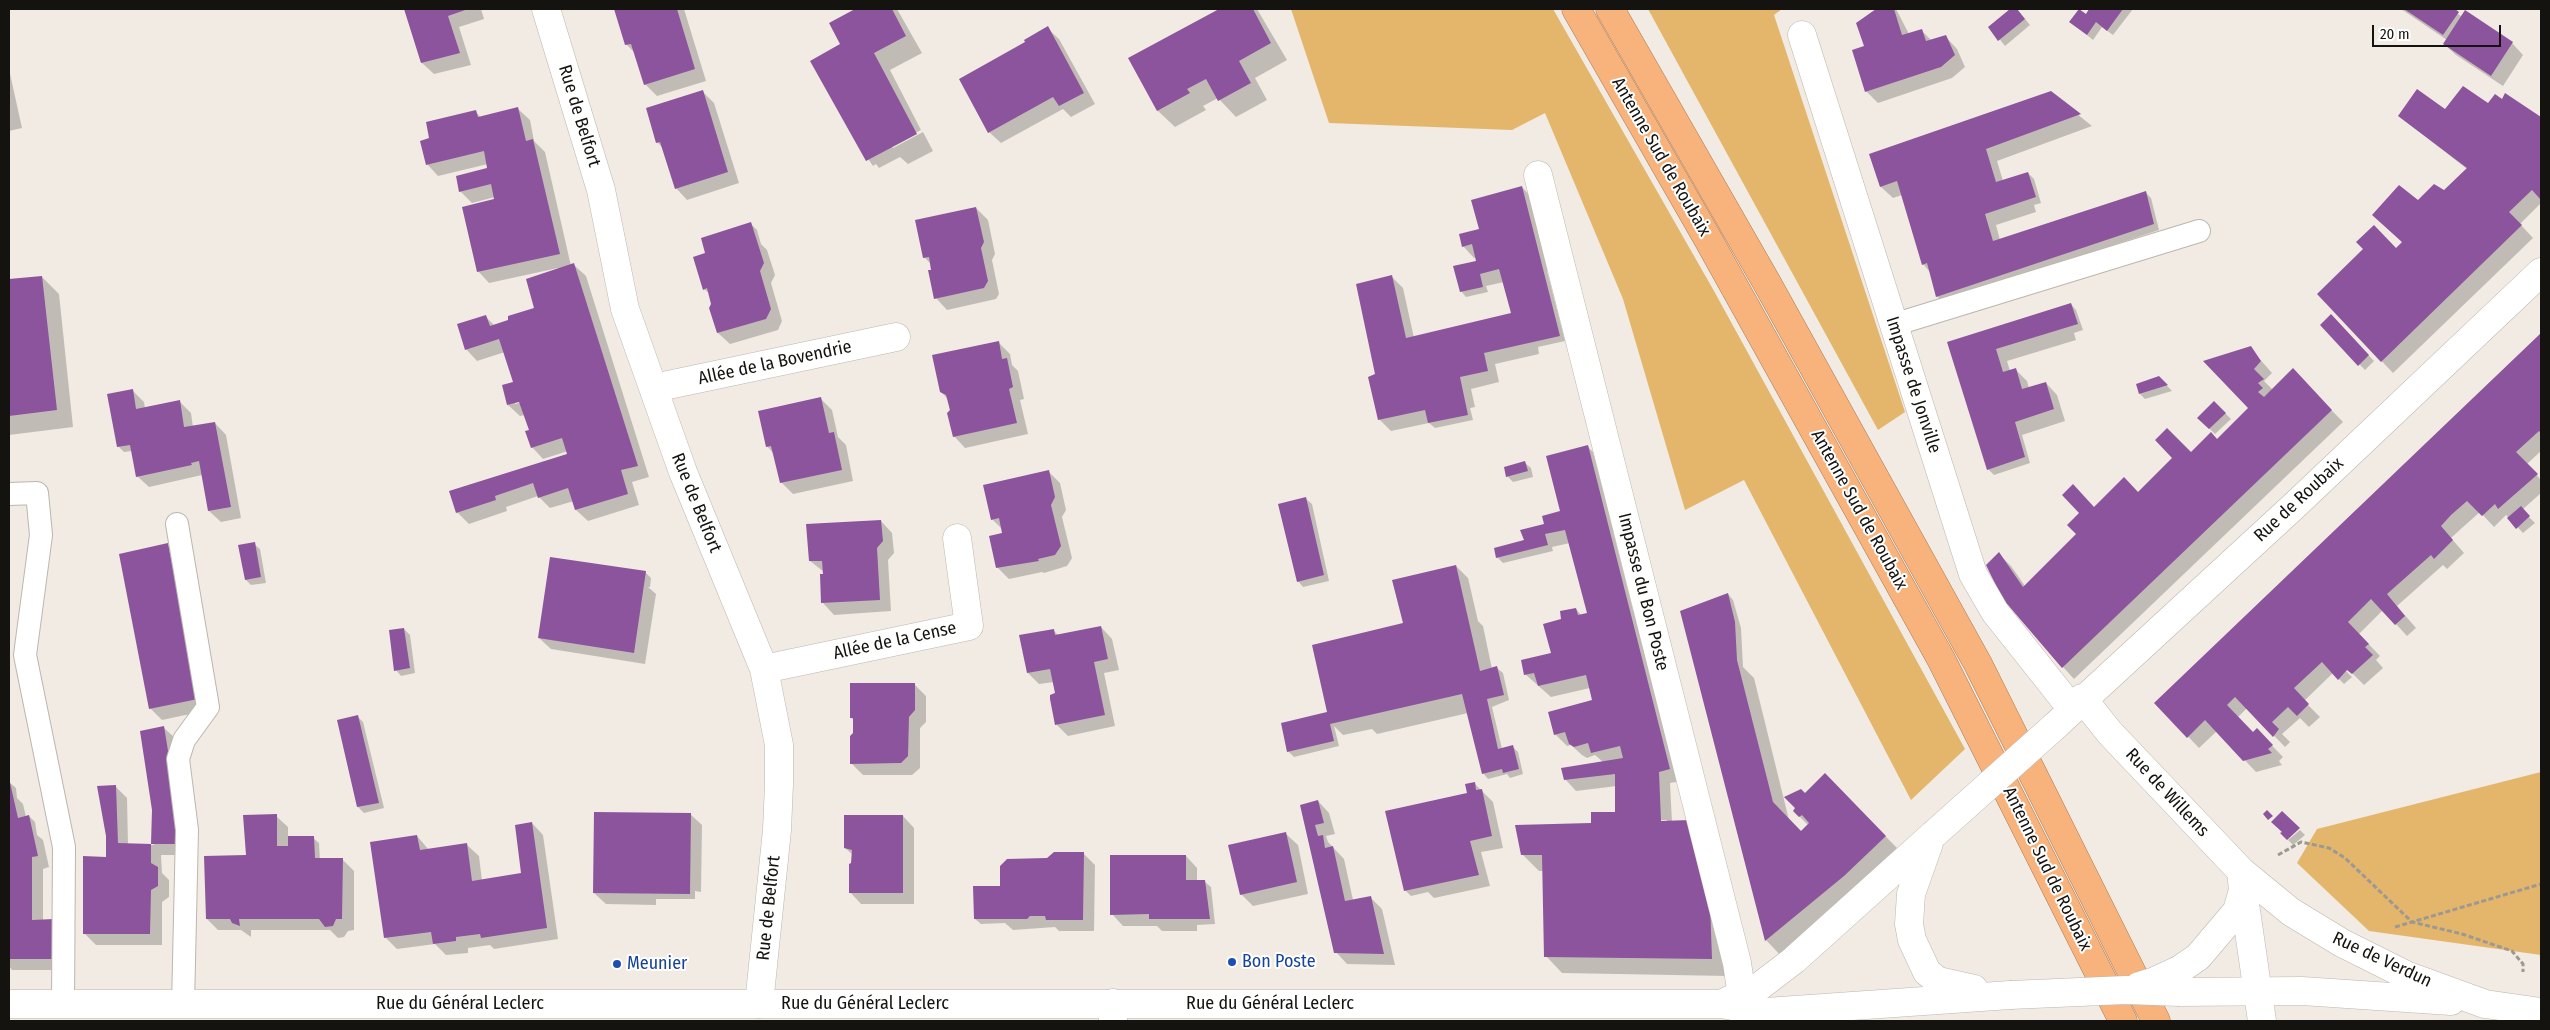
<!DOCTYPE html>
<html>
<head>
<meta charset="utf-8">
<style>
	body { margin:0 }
	#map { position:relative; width:2550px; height:1030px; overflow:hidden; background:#f1ebe3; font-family:"Fira Sans Condensed",sans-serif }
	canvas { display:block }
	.frame { position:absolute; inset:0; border:10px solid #141310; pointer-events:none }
	.scale { position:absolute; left:2372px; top:25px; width:129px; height:22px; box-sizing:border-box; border:2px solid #141310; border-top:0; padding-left:6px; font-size:15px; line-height:18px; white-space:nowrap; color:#141310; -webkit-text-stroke:4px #fff; paint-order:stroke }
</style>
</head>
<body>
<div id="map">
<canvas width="2550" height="1030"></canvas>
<div class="frame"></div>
<div class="scale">20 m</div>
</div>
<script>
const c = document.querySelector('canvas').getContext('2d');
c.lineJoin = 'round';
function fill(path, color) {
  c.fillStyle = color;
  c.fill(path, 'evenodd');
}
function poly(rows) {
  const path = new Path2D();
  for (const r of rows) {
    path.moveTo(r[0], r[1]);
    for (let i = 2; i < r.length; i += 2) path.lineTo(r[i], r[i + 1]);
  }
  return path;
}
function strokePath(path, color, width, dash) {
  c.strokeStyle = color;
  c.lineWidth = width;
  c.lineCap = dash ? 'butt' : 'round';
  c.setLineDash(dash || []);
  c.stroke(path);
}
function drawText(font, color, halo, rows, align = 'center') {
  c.font = font + ' "Fira Sans Condensed",sans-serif';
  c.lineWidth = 4;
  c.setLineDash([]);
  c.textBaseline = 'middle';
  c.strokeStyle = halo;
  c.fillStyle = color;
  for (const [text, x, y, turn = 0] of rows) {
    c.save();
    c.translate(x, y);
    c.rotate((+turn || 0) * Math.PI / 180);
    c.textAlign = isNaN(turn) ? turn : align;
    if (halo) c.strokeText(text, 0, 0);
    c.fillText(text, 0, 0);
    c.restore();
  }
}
const green = poly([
	[1291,9,1553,9,1714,291,1965,749,1911,800,1744,480,1685,510,1623,299,1545,113,1512,130,1329,123],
	[1648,9,1782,9,1774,15,1905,412,1878,430],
	[2541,772,2541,955,2369,931,2297,863,2317,829]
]);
const shadow = poly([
	[405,9,481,9,484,19,459,27,471,65,434,74,422,63],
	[615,9,684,9,706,81,657,96,645,84,636,54,627,45],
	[858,9,897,9,922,53,890,70,921,130,891,146,893,148,923,132,933,151,908,164,900,157,879,168,876,164,873,166,864,153,842,45,831,23],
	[1222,9,1257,9,1287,60,1255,78,1267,100,1236,117,1218,98,1203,106,1206,110,1175,127,1158,111,1130,59],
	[1879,9,1896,9,1909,34,1922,31,1932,41,1946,37,1957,49,1965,67,1952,78,1878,103,1866,91,1866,47,1858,23],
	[2012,9,2017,9,2030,25,2005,46,1990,27],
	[2091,9,2133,9,2113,35,2102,27,2093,40,2077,27],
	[2401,9,2452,9,2462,17,2512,43,2523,55,2503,86,2456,55,2444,44,2447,40],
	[1047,28,1059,39,1095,104,1071,117,1063,109,1001,143,989,132,1027,42],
	[9,69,22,128,9,131],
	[703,92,714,103,739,183,687,200,676,188,663,148,657,142],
	[2051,93,2092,126,1997,161,2003,181,2028,173,2034,179,2041,203,2034,205,2036,212,1996,225,2000,240,2145,192,2151,198,2159,230,1942,302,1937,296,1930,272,1923,264,1902,195,1893,198,1881,187,1871,155],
	[2506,95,2541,119,2541,203,2520,224,2533,238,2393,373,2318,294,2411,264,2403,243,2374,215,2444,192,2467,169,2399,116,2506,104],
	[518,109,530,120,534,141,545,152,571,266,574,265,586,276,649,477,632,482,639,505,588,521,576,510,574,501,550,508,538,496,506,507,507,511,469,524,457,512,569,454,568,451,543,459,532,447,530,431,525,415,520,416,508,405,515,383,505,352,477,361,466,349,486,317,495,326,536,309,558,268,489,283,478,271,495,197,472,203,460,191,489,169,488,164,438,176,427,164,431,139,476,112,481,118],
	[526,401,515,404,515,402],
	[1522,187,1533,199,1551,270,1547,271,1565,341,1538,347,1539,354,1495,364,1499,382,1471,389,1475,407,1470,408,1473,420,1435,428,1429,423,1391,431,1379,419,1376,375,1391,276,1403,288,1414,338,1513,314,1504,282,1486,286,1488,292,1466,297,1461,291,1478,262,1477,257,1474,258,1463,246],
	[976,208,988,220,995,254,992,260,999,294,996,299,947,310,936,298,932,265,924,257],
	[751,224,757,230,761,244,767,250,775,275,771,283,782,321,778,330,730,344,718,333,710,308,712,304,710,294,704,289,707,254],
	[42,277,59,294,73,427,9,435,9,281],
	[2071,304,2076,310,2083,330,2074,333,2076,340,2007,361,2010,371,2016,370,2027,381,2029,388,2046,383,2057,395,2065,421,2022,435,2030,463,1994,475,1988,469,1948,343],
	[2331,316,2374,361,2365,370,2321,325],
	[2541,335,2541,451,2527,464,2541,480,2541,493,2522,510,2535,523,2523,533,2506,515,2494,527,2480,512,2463,527,2451,538,2464,553,2447,569,2443,565,2397,606,2416,628,2407,636,2383,610,2359,634,2380,656,2376,660,2383,668,2364,685,2343,664,2341,666,2352,677,2344,684,2333,673,2304,701,2320,717,2309,727,2300,718,2282,734,2290,742,2285,747,2247,708,2238,717,2253,734,2257,730,2283,757,2279,761,2282,765,2256,772,2217,731,2199,748,2156,703],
	[998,342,1010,354,1012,365,1018,371,1024,399,1020,400,1028,434,965,448,954,436,948,399,941,392],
	[2250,348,2272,373,2264,381,2273,390,2304,382,2343,422,2074,679,2063,667,1999,554,2011,566,2025,586,2076,536,2094,509,2138,493,2191,453,2218,440,2250,408],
	[2159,377,2172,391,2145,399,2140,394],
	[132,390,144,402,145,408,179,401,191,413,193,427,215,423,226,435,241,518,221,522,209,511,202,475,149,487,137,476,132,451,124,452,118,446],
	[821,399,832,410,838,437,846,445,853,481,793,494,781,482,774,454,767,446],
	[2214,402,2231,419,2215,434,2199,418],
	[1587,446,1593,452,1602,486,1608,492,1617,530,1613,531,1633,610,1639,616,1681,781,1670,783,1672,822,1689,821,1728,976,1562,973,1546,956,1544,871,1539,871,1522,854,1616,814,1617,786,1576,791,1565,779,1603,762,1595,755,1587,758,1582,755,1571,745,1567,746,1555,734,1594,701,1590,688,1551,697,1525,674,1552,654,1576,609,1581,615,1588,614,1570,543,1552,547,1553,551,1503,563,1497,557,1525,541,1562,512],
	[1667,820,1667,822,1626,821],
	[1525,463,1531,468,1533,477,1513,482,1507,476],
	[1049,472,1060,483,1066,510,1062,517,1072,558,1067,566,1044,573,1042,572,1009,579,997,567,1003,530,992,519],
	[1306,499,1312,504,1329,581,1303,587,1298,581],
	[881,521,892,533,894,553,888,560,891,611,834,615,823,603,824,572,810,561],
	[254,544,260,549,266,583,251,585,246,580],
	[168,545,179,556,209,710,162,720,150,708],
	[1456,566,1468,578,1478,621,1483,626,1492,669,1497,668,1503,673,1509,700,1492,707,1502,749,1512,746,1518,752,1523,774,1510,778,1507,774,1488,779,1483,773,1468,713,1377,734,1372,729,1343,735,1334,726,1339,746,1294,757,1288,751,1329,713],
	[645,572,651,578,650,587,648,587,656,594,645,664,551,649,539,638],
	[1728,594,1733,600,1741,628,1743,667,1754,678,1789,820,1801,833,1808,825,1794,811,1805,795,1825,775,1897,848,1782,957,1766,940,1696,669],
	[1101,627,1112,639,1119,670,1104,673,1115,726,1068,736,1056,724,1056,694,1054,682,1039,684,1028,673,1053,630,1059,636],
	[404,629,410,635,415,673,401,676,396,670],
	[914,684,926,696,926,722,920,728,920,768,912,775,863,775,851,763,854,721,851,717],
	[358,717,363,722,384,808,364,813,358,807,339,721],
	[164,728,176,739,188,855,161,855,162,873,169,880,169,897,162,902,162,945,96,945,84,933,108,858,115,786,127,798,128,845,154,845,153,843],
	[9,782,16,788,17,798,23,804,26,817,29,816,35,822,37,835,43,840,49,867,43,869,43,921,64,970,12,970,9,966],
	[1474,783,1493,802,1503,848,1481,852,1490,886,1434,898,1428,892,1411,896,1405,890],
	[1318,801,1329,813,1335,834,1326,836,1328,842,1344,859,1353,900,1370,897,1382,909,1395,965,1347,964,1336,952,1301,806],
	[690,814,702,825,701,892,695,891,695,899,656,899,656,905,606,904,594,893],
	[276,816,288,827,288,837,313,838,319,843,320,860,342,859,354,871,354,930,348,931,344,937,338,938,330,930,251,930,251,937,241,930,218,930,207,919],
	[903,816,914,828,914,904,861,904,850,892,853,855,845,848],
	[532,823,543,835,558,939,494,949,490,945,468,948,468,953,446,955,435,944,397,949,386,938,417,836,429,850,467,845,479,856,482,881,522,874],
	[2300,830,2305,835,2293,845,2288,840],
	[1286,834,1298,845,1308,894,1253,906,1241,894],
	[1083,853,1095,865,1094,931,1059,931,1055,927,1013,930,1005,923,981,924,975,919,999,888,1047,860],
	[1186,856,1197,868,1197,882,1205,882,1211,887,1215,924,1197,925,1197,931,1162,931,1157,926,1123,926,1112,914]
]);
const building = poly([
	[404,9,468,9,448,16,460,53,421,63],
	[614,9,677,9,695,69,644,85,631,44,625,45],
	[855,9,892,9,906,36,874,53,917,134,866,161,810,61,840,44,829,23],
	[1219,9,1253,9,1271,43,1239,61,1251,83,1218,101,1206,79,1187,89,1190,93,1157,111,1128,58],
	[1876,9,1894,9,1902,35,1922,29,1926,41,1946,35,1955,55,1941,67,1865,92,1852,50,1864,46,1856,23],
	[2010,9,2017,9,2025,19,1998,41,1988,27],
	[2079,9,2086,14,2089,9,2123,9,2107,31,2096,22,2087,35,2069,22],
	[2404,9,2455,9,2459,12,2443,35],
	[2465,10,2513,42,2491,76,2443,44],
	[1048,26,1084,93,1059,106,1053,97,988,133,959,79,1025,42,1024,40],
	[2463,86,2488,103,2495,94,2502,99,2505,93,2541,117,2541,200,2532,190,2509,212,2522,225,2381,362,2317,294,2363,249,2356,242,2374,225,2396,248,2402,242,2372,215,2399,185,2418,200,2434,184,2444,190,2467,168,2398,116,2417,89,2445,109],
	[703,90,728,172,675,189,660,142,656,143,646,108],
	[2051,91,2081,114,1986,149,1996,182,2028,172,2036,197,1985,214,1993,241,2146,191,2154,224,1936,297,1927,263,1922,265,1897,181,1880,187,1869,154],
	[518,107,526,141,533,139,560,254,477,272,462,207,494,199,491,184,459,192,456,176,487,168,484,151,426,165,420,141,429,138,426,122,476,110,478,117],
	[1522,186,1560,336,1484,353,1488,371,1460,377,1468,415,1428,423,1425,410,1378,420,1368,377,1375,374,1356,284,1392,275,1406,338,1511,313,1499,269,1480,274,1483,287,1460,292,1453,266,1476,261,1472,244,1462,247,1459,234,1479,229,1471,200],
	[976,207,984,242,981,248,988,281,984,288,934,299,928,270,931,270,929,257,923,258,915,220],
	[751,222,764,263,760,271,771,309,766,319,717,333,709,308,711,304,707,288,703,290,693,257,705,253,701,238],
	[574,263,638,466,621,470,628,494,575,510,568,488,538,498,533,483,495,496,496,500,456,513,449,491,567,454,562,438,531,448,525,431,529,430,519,402,507,405,502,385,513,382,499,339,465,350,457,324,486,315,490,326,508,320,508,316,534,308,526,279],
	[42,276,57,410,9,416,9,279],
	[2071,303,2078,324,1996,349,2003,372,2016,368,2022,389,2046,382,2054,409,2015,422,2025,457,1987,470,1947,342],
	[2331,314,2369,355,2358,366,2320,325],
	[2541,333,2541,433,2539,431,2516,452,2538,474,2498,509,2495,504,2482,516,2467,501,2451,515,2441,526,2453,540,2434,559,2431,555,2387,594,2405,616,2395,625,2371,599,2348,622,2369,644,2365,647,2373,655,2352,674,2347,670,2338,680,2322,662,2294,688,2309,704,2297,716,2288,707,2272,722,2279,729,2273,737,2235,697,2227,705,2253,732,2257,728,2273,745,2268,749,2272,753,2243,761,2205,720,2187,738,2154,703],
	[999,341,1002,359,1007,358,1013,387,1009,389,1017,423,953,437,947,413,950,410,946,395,940,392,932,355],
	[2251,346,2261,361,2254,369,2264,379,2258,383,2263,388,2258,392,2264,397,2293,368,2332,410,2062,668,2002,598,1986,565,1999,552,2023,587,2076,534,2067,525,2079,513,2062,495,2073,484,2094,507,2124,477,2138,492,2172,458,2155,440,2167,428,2191,452,2211,432,2217,439,2248,408,2203,361],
	[2159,376,2168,385,2139,394,2136,384],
	[133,389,136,409,180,400,184,427,215,422,231,507,208,511,199,461,191,463,192,465,136,477,130,445,117,447,107,394],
	[821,397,829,433,834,432,842,470,780,483,771,446,766,447,758,411],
	[2214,401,2226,413,2209,429,2197,418],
	[1588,445,1670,769,1659,772,1661,821,1690,820,1710,902,1712,959,1544,957,1542,855,1521,855,1515,825,1591,823,1591,812,1615,812,1615,774,1564,780,1561,768,1623,758,1620,746,1591,753,1588,743,1574,747,1569,744,1565,732,1554,735,1548,712,1592,700,1586,675,1538,686,1534,673,1524,675,1521,660,1551,653,1543,624,1561,619,1560,611,1576,608,1578,615,1587,613,1565,530,1545,534,1548,545,1496,558,1494,548,1524,540,1520,530,1544,524,1542,516,1560,511,1546,456],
	[1525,461,1528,471,1506,477,1504,467],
	[1049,470,1055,497,1051,505,1061,546,1055,555,1038,559,1039,561,996,568,989,536,1002,533,999,518,991,520,983,485],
	[1306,497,1324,575,1297,582,1278,504],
	[2521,506,2530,516,2516,529,2507,518],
	[881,520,883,541,877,548,880,600,821,603,820,574,823,574,822,561,809,561,806,524],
	[255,542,261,577,245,580,238,545],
	[168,543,198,699,149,709,119,554],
	[550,557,646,571,634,653,538,638],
	[1456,565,1480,671,1497,666,1504,695,1487,699,1498,749,1513,745,1519,769,1503,773,1502,769,1482,774,1462,694,1330,724,1334,741,1287,752,1281,723,1327,712,1312,645,1403,623,1392,580],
	[1728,593,1735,622,1737,660,1773,802,1801,831,1809,823,1802,815,1799,817,1793,811,1795,808,1784,797,1801,789,1805,793,1825,773,1886,836,1844,876,1765,941,1680,611],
	[1101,626,1108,659,1094,662,1105,715,1055,725,1050,699,1050,695,1055,693,1050,669,1027,673,1019,635,1054,629,1055,635],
	[404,628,410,668,394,671,389,630],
	[850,683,915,683,915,710,909,717,908,756,901,763,850,764,850,736,853,733,853,718,850,718],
	[358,715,379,803,357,807,337,720],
	[164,726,177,806,177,844,151,844,152,810,140,731],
	[9,778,18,818,29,815,38,856,32,857,32,920,54,919,53,959,9,959],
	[1475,782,1476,790,1482,789,1492,836,1470,841,1479,875,1404,891,1385,811,1467,793,1465,784],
	[116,785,118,843,151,844,151,863,158,867,158,886,151,890,150,934,83,934,83,856,106,857,106,836,97,786],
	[1318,800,1324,823,1315,825,1318,836,1323,835,1325,848,1333,846,1345,901,1371,896,1384,954,1334,953,1300,805],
	[2267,810,2273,816,2268,820,2263,814],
	[2282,811,2300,828,2287,840,2280,833,2282,832,2271,822],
	[594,812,691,813,690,894,593,893],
	[277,814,277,846,288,846,288,836,314,836,315,858,343,858,342,919,336,919,333,926,325,927,319,919,239,919,240,926,232,923,230,919,206,919,204,856,246,855,243,815],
	[844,815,903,815,903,893,849,893,849,864,851,863,852,850,844,848],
	[532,822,547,928,481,938,480,934,456,937,456,941,433,944,431,932,384,938,370,842,417,835,420,850,467,843,472,881,521,873,515,825],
	[1286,832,1297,882,1240,895,1228,845],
	[1054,852,1084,852,1083,920,1046,920,1045,916,1030,916,1027,919,974,919,973,886,1000,886,1000,866,1007,859,1047,858],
	[1110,855,1186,855,1186,880,1205,880,1210,919,1149,919,1149,914,1110,915]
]);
const path = poly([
	[2278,855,2301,842,2329,848,2345,858,2412,922,2462,934,2512,951,2523,964,2523,972],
	[2395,927,2541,884]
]);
const lane = poly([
	[1893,325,2199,231],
	[9,494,37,493,41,535,25,655,64,847,63,1004],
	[177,524,208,707,184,740,178,759,187,830,183,1005]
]);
const street = poly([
	[546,9,601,190,625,309,683,472,764,669,779,745,779,784,777,830,759,1004],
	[1802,35,1973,574,1995,612,2072,709],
	[1538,175,1737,963,1744,1009],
	[654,388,896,337],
	[764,669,969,626,957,538],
	[2243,890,2262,1021],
	[1113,1003,1113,1021]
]);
const secondary = poly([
	[2082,698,2110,733,2241,871,2291,912,2342,943,2408,976,2485,1004,2541,1012],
	[2055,726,2295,505,2541,272],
	[1929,843,1911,894,1909,924,1912,940,1927,972,1938,981,1974,989],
	[2179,970,2198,957,2237,911,2243,890,2241,871],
	[2180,992,2302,991,2451,1001],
	[9,1004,1721,1004,1766,1012,2010,995],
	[1721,1004,1760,986,1794,960,1933,835]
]);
const highway = poly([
	[1576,9,1709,241,1941,659,2123,1021],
	[1610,9,1767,283,1978,664,2156,1021]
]);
const secondaryBridge = poly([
	[1933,835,2055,726],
	[2139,986,2155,981,2179,970],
	[2010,995,2126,990,2180,992]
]);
const markers = [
	[1232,962,5,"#1a4fb4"],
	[617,964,5,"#1a4fb4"]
];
const streetNames = [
	["Rue de Belfort",579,116,73],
	["Antenne Sud de Roubaix",1661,157,60],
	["Allée de la Bovendrie",775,363,-12],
	["Impasse de Jonville",1913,385,72],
	["Rue de Roubaix",2299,500,-43],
	["Rue de Belfort",696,503,68],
	["Antenne Sud de Roubaix",1859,510,61],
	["Impasse du Bon Poste",1643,592,76],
	["Allée de la Cense",895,641,-12],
	["Rue de Willems",2167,793,47],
	["Antenne Sud de Roubaix",2047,869,64],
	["Rue de Belfort",769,908,-84],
	["Rue de Verdun",2382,960,25],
	["Rue du Général Leclerc",460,1004],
	["Rue du Général Leclerc",865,1004],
	["Rue du Général Leclerc",1270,1004]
];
const transitNames = [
	["Bon Poste",1242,962],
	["Meunier",627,964]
];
fill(green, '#e3b66b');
fill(shadow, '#0003');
fill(building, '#8b549c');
strokePath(lane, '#bcb6ae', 24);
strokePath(street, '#bcb6ae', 29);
strokePath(secondary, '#bcb6ae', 29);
strokePath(highway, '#a87b56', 29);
strokePath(path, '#9c9892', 3, [5, 2.5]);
strokePath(lane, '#fff', 22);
strokePath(street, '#fff', 28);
strokePath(secondary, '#fff', 28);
strokePath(highway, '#f8b37c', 28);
strokePath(secondaryBridge, '#bcb6ae', 29, []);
strokePath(secondaryBridge, '#fff', 28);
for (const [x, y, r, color] of markers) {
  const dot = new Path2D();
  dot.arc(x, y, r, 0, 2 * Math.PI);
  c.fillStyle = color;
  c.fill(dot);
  strokePath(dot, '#fff', 2);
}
drawText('18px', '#141310', '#fff', streetNames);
drawText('18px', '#164399', '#fff', transitNames, 'left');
</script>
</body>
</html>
